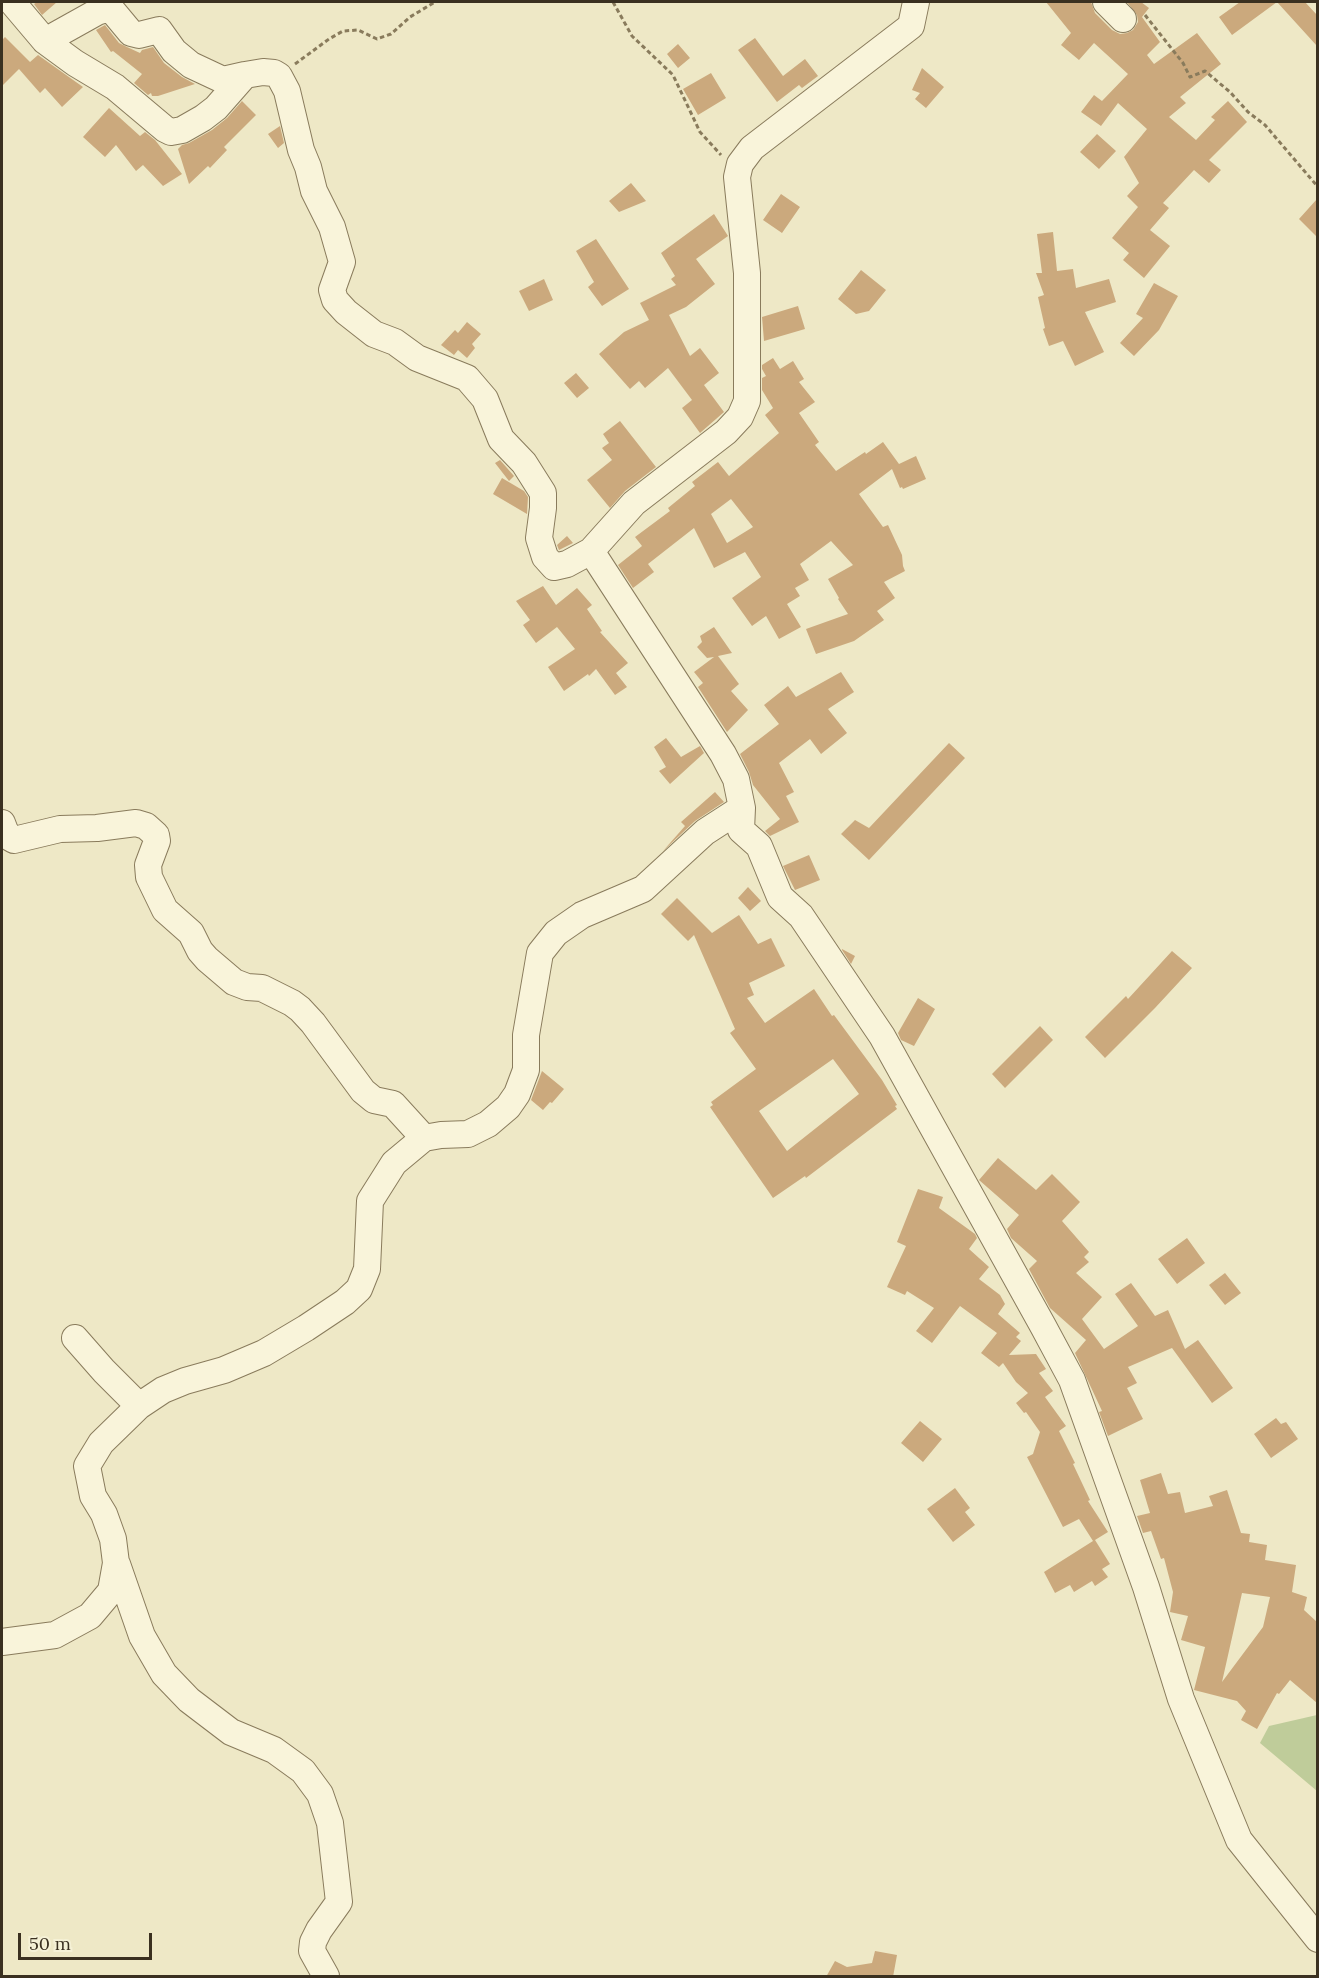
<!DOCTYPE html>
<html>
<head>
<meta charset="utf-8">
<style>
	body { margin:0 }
	#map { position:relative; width:1319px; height:1978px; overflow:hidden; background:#eee8c6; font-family:Lora,serif }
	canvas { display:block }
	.frame { position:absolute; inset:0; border:3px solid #3a3020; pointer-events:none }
	.scale { position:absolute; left:18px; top:1933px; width:134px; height:27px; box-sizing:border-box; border:3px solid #3a3020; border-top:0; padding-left:8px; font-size:18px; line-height:21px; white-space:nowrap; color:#3a3020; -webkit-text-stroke:4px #f5f1d6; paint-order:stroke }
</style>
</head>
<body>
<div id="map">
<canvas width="1319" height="1978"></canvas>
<div class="frame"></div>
<div class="scale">50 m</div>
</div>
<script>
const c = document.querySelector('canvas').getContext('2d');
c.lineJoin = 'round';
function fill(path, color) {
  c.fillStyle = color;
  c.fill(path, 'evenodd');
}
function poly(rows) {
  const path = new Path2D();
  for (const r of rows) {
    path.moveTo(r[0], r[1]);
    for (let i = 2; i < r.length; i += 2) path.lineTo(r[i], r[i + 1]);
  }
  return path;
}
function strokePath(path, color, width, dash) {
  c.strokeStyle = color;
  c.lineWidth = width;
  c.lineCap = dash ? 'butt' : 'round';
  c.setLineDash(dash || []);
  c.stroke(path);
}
const green = poly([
	[1317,1715,1318,1715,1317,1791,1260,1743,1269,1726]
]);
const building = poly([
	[37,2,57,2,42,15,34,4],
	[1046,2,1091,2,1095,13,1112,30,1120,34,1127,33,1133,30,1138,22,1137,15,1127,2,1141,2,1149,8,1142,17,1160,42,1147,55,1154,64,1197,33,1221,64,1180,97,1186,103,1169,117,1196,140,1215,120,1211,117,1228,101,1247,122,1209,160,1221,170,1209,183,1194,170,1163,203,1169,208,1150,230,1170,246,1144,278,1123,260,1129,253,1112,238,1138,207,1127,196,1139,183,1124,157,1147,129,1118,103,1101,126,1081,112,1094,95,1102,101,1128,74,1094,43,1079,60,1061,45,1071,33],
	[1240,2,1305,2,1317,15,1317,46,1277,2,1232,35,1219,17],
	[105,25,119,43,127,47,140,53,142,50,153,47,164,63,182,77,195,84,158,96,152,96,151,93,148,95,134,83,142,74,113,51,111,52,96,30],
	[5,37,30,62,38,55,83,87,62,107,45,88,40,93,19,69,2,86,2,54,3,52,2,50,2,40],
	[755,38,783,76,805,59,818,76,802,88,799,85,777,102,738,50],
	[678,44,690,58,678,68,667,54],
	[922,68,944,87,926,108,915,99,920,93,912,90],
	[711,73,726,98,698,115,683,89],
	[242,101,256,115,224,147,227,150,210,168,208,166,189,184,178,149,182,145,189,143,212,130,227,118],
	[109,108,140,136,145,132,155,140,182,174,163,186,143,165,136,171,116,145,105,157,83,137],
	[280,126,284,143,278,148,268,134],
	[1097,134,1116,151,1099,169,1080,152],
	[631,183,646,201,619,212,609,201],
	[781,194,800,207,782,233,763,220],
	[1317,199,1317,237,1299,219],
	[714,214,728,236,696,259,715,284,686,307,669,315,690,356,700,348,719,373,704,385,724,412,700,433,682,408,692,400,668,368,645,388,639,381,630,389,599,354,624,332,649,320,640,303,676,285,671,279,675,276,661,253],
	[1053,232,1057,271,1073,269,1076,288,1109,279,1116,302,1085,312,1104,352,1075,366,1063,341,1049,346,1043,329,1045,328,1038,297,1044,295,1036,273,1042,273,1037,234],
	[596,239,629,289,602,306,588,287,594,282,576,251],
	[861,270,886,290,869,311,856,314,838,299],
	[544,279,553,300,529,311,519,291],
	[1154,283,1178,296,1159,330,1134,356,1120,343,1143,318,1136,314],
	[798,306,805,329,764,341,762,317],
	[467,322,481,334,472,344,475,348,467,358,458,350,454,355,441,345,455,330,458,333],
	[773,358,780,369,793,361,804,379,799,382,815,402,799,413,819,442,815,445,836,471,865,452,866,454,883,442,899,464,916,456,926,479,903,489,902,487,900,488,892,469,859,494,883,527,888,525,902,555,903,566,905,571,884,582,895,598,877,611,884,620,854,641,816,654,806,629,848,614,838,599,839,598,828,579,853,565,831,541,800,564,809,580,795,588,800,596,787,604,801,627,779,639,766,616,752,626,732,598,761,577,745,552,714,568,694,528,648,564,654,572,633,588,618,565,642,546,635,537,670,511,668,508,695,486,692,482,718,462,729,476,779,433,765,415,773,408,762,390,762,378,766,376,762,369,762,365],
	[731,499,753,527,727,543,711,514],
	[576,373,589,388,577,398,564,383],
	[620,421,656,467,625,491,610,508,587,480,612,460,602,448,609,443,603,434],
	[500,460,514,476,509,481,495,463],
	[502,478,524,491,528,497,527,514,493,494],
	[567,536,573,543,559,550,557,545],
	[543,586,556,605,577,588,592,605,587,609,602,631,600,632,628,663,616,673,627,687,615,695,596,669,589,676,588,674,564,691,548,667,575,649,557,627,536,643,523,625,530,620,516,601],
	[714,627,732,653,718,656,739,684,731,691,748,710,727,732,698,687,703,683,694,672,714,657,707,658,697,647,702,642,700,636],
	[841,672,854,692,828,709,847,733,821,754,810,739,779,763,794,792,786,796,799,822,770,836,765,831,780,819,753,785,749,772,740,754,779,724,764,705,788,686,796,697],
	[666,738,681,757,700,746,704,753,670,784,659,771,666,767,654,747],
	[949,743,965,758,869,860,841,834,855,820,869,828],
	[715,792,724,802,695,821,663,851,685,826,681,822],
	[809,855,820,880,795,890,783,866],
	[748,887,761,901,750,911,738,898],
	[677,898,712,933,739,915,758,944,771,938,785,966,749,983,754,995,747,998,765,1023,814,989,832,1016,834,1015,882,1080,897,1105,895,1106,897,1109,806,1178,805,1176,773,1198,710,1107,713,1105,711,1102,756,1069,730,1033,735,1029,694,935,688,941,661,914],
	[833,1059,859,1094,787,1151,759,1111],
	[842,949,855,956,851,964,842,950],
	[1172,951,1192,968,1155,1008,1105,1058,1085,1037,1126,996,1128,999],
	[918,998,935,1009,914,1046,901,1040,898,1033],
	[1040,1026,1053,1040,1005,1088,992,1074],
	[542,1071,564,1089,552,1103,550,1102,543,1110,531,1100],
	[998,1158,1036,1190,1052,1174,1080,1202,1062,1221,1089,1252,1084,1257,1089,1262,1076,1273,1102,1297,1082,1319,1104,1349,1138,1326,1115,1294,1131,1283,1155,1316,1168,1310,1185,1349,1198,1340,1233,1388,1212,1403,1172,1348,1128,1367,1137,1383,1127,1388,1143,1419,1108,1436,1099,1412,1102,1411,1075,1353,1086,1340,1050,1308,1029,1269,1037,1261,1011,1238,1007,1229,1019,1215,979,1180],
	[918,1189,943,1197,939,1208,975,1234,977,1238,969,1249,989,1267,979,1279,1000,1295,1005,1304,998,1314,1020,1333,1016,1337,1021,1341,1009,1355,1036,1354,1046,1369,1039,1373,1053,1391,1045,1397,1066,1426,1059,1431,1075,1463,1073,1464,1090,1500,1088,1501,1108,1532,1095,1540,1110,1564,1102,1569,1108,1577,1095,1586,1092,1581,1074,1592,1070,1585,1055,1593,1044,1572,1093,1541,1079,1519,1063,1527,1027,1457,1033,1454,1040,1432,1026,1412,1024,1413,1016,1403,1028,1393,1016,1382,1003,1363,999,1367,981,1353,997,1333,960,1306,932,1343,916,1331,934,1308,907,1291,905,1295,887,1287,906,1246,897,1242],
	[1187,1238,1205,1263,1177,1284,1158,1259],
	[1225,1273,1241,1293,1225,1305,1209,1285],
	[1276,1418,1281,1424,1286,1422,1298,1439,1271,1458,1254,1434],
	[920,1421,942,1439,923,1462,901,1443],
	[1161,1473,1168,1494,1180,1492,1185,1513,1213,1506,1209,1496,1227,1490,1241,1533,1250,1534,1249,1542,1267,1545,1265,1560,1296,1565,1292,1592,1307,1597,1304,1610,1317,1622,1317,1703,1290,1680,1279,1694,1277,1693,1257,1729,1241,1720,1246,1711,1237,1701,1194,1690,1205,1647,1181,1640,1188,1616,1170,1612,1173,1592,1164,1558,1161,1559,1151,1531,1143,1533,1137,1516,1150,1513,1140,1480],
	[1242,1593,1270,1597,1263,1627,1222,1682],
	[955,1488,970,1508,965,1512,975,1525,953,1542,927,1509],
	[875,1951,897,1955,893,1977,826,1977,835,1961,847,1967,872,1963]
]);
const path = poly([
	[613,2,632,36,673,75,700,132,721,155],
	[1145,15,1183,63,1190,77,1205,71,1230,92,1248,112,1265,125,1318,187],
	[295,64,329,39,343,31,358,30,377,39,391,34,410,17,435,2]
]);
const minor = poly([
	[12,2,45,41],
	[1106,2,1123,19],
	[245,75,216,108,203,118,182,130,171,132,165,129,115,87,75,63,45,41,97,12,106,9,111,9,131,33,139,35,159,30,174,51,191,65,223,80,245,75,263,72,274,73,279,76,287,91,301,150,308,167,314,191,332,227,342,262,332,290,335,300,346,312,374,334,395,342,417,358,467,378,485,399,501,439,524,463,543,493,543,508,539,538,545,557,554,567,567,564,591,551,723,754,736,779,742,808,741,830,759,846,780,897,801,916,882,1036,1043,1326,1072,1380,1146,1587,1181,1699,1239,1840,1318,1939],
	[591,551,634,503,726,432,740,417,747,401,747,273,737,177,740,164,752,148,911,26,916,2],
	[2,823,7,836,14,840,60,829,97,828,136,823,146,826,156,835,157,841,148,865,149,877,165,910,191,933,200,951,207,959,234,982,247,987,262,988,292,1003,300,1009,313,1023,363,1091,374,1100,393,1104,424,1138],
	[75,1338,104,1371,139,1406],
	[117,1564,142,1636,164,1674,189,1700,231,1732,274,1750,303,1771,320,1794,330,1823,339,1902,319,1930,313,1942,312,1951,326,1976],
	[2,1642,55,1635,90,1616,111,1591,116,1563,113,1539,104,1514,93,1496,87,1466,101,1443,139,1406,163,1390,185,1381,224,1370,264,1353,306,1328,345,1302,359,1289,367,1269,370,1201,394,1163,424,1138,441,1135,468,1134,488,1124,508,1107,517,1094,526,1070,526,1035,540,953,556,933,582,915,643,889,705,832,742,808]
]);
fill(green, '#bfcc9a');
fill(building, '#cba97d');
strokePath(minor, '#897b5c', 28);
strokePath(path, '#897b5c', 3, [4.5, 3]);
strokePath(minor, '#f9f4da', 26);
</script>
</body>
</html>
